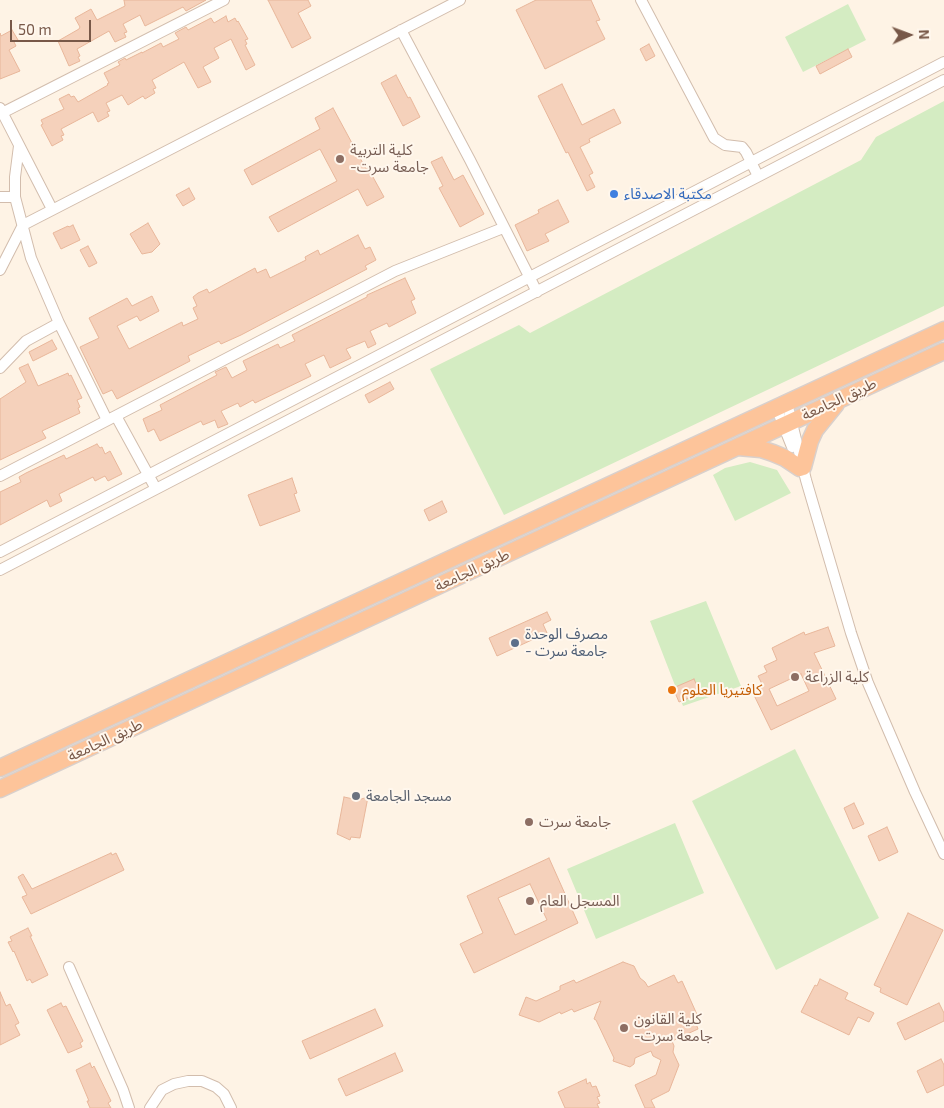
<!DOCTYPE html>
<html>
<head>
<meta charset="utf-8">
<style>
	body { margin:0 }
	#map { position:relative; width:944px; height:1108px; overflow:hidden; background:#fef3e5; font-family:"Exo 2",sans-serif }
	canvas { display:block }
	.north { position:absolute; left:884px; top:10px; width:50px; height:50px; -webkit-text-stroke:4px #fff7ed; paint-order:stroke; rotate:88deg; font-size:14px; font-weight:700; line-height:20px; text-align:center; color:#785848 }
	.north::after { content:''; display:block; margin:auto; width:18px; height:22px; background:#785848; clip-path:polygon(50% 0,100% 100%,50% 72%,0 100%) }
	.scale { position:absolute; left:10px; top:20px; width:81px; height:22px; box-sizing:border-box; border:2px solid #785848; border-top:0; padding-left:6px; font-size:15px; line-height:18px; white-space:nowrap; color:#785848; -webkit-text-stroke:4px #fff7ed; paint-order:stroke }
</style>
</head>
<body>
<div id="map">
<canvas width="944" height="1108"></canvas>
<div class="north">N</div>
<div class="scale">50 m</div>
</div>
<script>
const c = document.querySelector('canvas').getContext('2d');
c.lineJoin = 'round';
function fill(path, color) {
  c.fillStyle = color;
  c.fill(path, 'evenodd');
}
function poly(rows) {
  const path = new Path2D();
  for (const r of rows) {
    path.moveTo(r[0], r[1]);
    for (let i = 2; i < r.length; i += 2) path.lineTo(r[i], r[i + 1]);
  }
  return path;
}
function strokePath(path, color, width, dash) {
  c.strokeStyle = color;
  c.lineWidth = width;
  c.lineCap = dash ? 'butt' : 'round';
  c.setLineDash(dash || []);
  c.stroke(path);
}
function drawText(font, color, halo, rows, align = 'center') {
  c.font = font + ' "Exo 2","Noto Sans Arabic",sans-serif';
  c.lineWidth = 4;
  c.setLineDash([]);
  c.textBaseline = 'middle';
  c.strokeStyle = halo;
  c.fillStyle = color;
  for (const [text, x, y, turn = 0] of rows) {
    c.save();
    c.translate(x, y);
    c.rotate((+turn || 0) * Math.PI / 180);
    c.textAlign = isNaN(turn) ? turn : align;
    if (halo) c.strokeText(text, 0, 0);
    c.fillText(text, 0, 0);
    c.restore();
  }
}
const green = poly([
	[848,4,866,40,803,72,785,37],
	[944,101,944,306,504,515,430,369,519,325,530,333,861,160,876,137],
	[750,462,777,470,791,493,735,521,713,475,725,468],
	[706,601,741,686,683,706,650,621],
	[795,749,879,918,776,970,692,801],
	[675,823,704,893,596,939,567,869]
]);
const building = poly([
	[124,0,206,0,186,11,183,7,145,26,140,15,123,24,127,32,124,33,126,37,115,42,109,31,77,49,80,56,78,57,80,61,69,66,58,41,79,29,80,27,75,18,91,9,97,20,125,6,124,0],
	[268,0,308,0,311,6,298,13,311,38,292,48,268,0],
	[536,0,591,0,600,20,596,21,605,39,545,69,516,10,536,0],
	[226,16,228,22,235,18,237,22,238,21,248,39,245,40,247,44,245,45,255,65,246,70,231,39,214,48,219,58,203,67,211,82,198,88,184,62,152,80,156,88,153,89,155,93,145,99,143,96,128,105,122,95,106,103,110,111,107,112,109,116,98,122,93,112,61,129,64,135,61,136,63,140,52,146,41,125,43,124,41,120,64,109,59,99,69,94,71,97,74,96,78,102,108,85,107,84,109,83,104,73,120,65,118,62,125,58,126,60,142,52,142,53,161,43,163,47,179,39,175,33,186,27,188,30,211,18,214,23,226,16],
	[12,30,18,40,14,42,16,46,9,50,20,71,0,79,0,33,1,36,12,30],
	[649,44,655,56,646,61,640,49,649,44],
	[848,49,852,57,820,74,816,66,848,49],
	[396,75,408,98,410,97,420,117,403,126,381,83,396,75],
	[562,84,582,125,614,109,621,123,589,139,590,142,580,147,593,173,589,175,595,187,587,191,568,152,566,153,538,96,562,84],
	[333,108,366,169,368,168,384,197,367,206,358,189,278,232,269,217,337,181,320,149,252,185,244,170,320,129,315,118,333,108],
	[442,157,454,180,463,175,484,214,460,227,439,188,443,186,431,162,442,157],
	[189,188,195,199,183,206,176,195,189,188],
	[558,200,569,222,545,234,549,241,527,251,515,225,539,213,538,210,558,200],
	[148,223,160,244,152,252,142,254,130,234,148,223],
	[73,225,80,240,61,249,53,233,68,226,69,227,73,225],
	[358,235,365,249,370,247,376,260,365,266,367,269,241,335,221,344,219,341,188,356,190,361,117,399,112,390,103,394,80,347,99,338,89,318,127,298,132,306,152,296,159,311,140,321,137,316,117,326,129,349,182,322,183,326,198,319,193,308,197,306,193,297,198,293,207,289,209,293,255,268,257,273,266,269,270,278,306,260,305,257,318,250,320,255,358,235],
	[88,246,97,263,89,267,80,250,88,246],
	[405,278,415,299,411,301,416,313,389,327,387,323,370,331,376,344,368,348,365,341,346,349,351,358,330,368,324,355,305,364,311,376,255,403,253,400,240,407,238,403,221,411,228,424,218,428,215,420,203,425,201,421,160,441,154,429,148,432,143,419,162,410,160,405,217,375,215,372,226,367,232,378,247,370,243,361,278,344,280,348,295,341,292,335,367,297,367,295,405,278],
	[52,340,57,349,33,361,29,352,52,340],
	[28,364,38,386,68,373,69,376,71,375,82,398,77,400,80,407,78,408,80,413,42,431,46,438,0,460,0,399,26,382,19,368,28,364],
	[390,382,394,389,369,403,365,395,390,382],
	[97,444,100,448,102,447,105,454,110,451,122,474,108,481,105,476,95,481,93,477,59,494,62,501,50,507,47,500,0,525,0,492,21,482,19,477,26,473,64,455,66,459,97,444],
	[292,478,297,493,294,494,300,511,260,526,248,495,292,478],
	[442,501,447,512,429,521,424,510,442,501],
	[547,612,551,620,543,624,547,633,497,656,489,638,547,612],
	[828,627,835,646,814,653,836,699,771,730,751,689,762,684,758,676,767,672,764,666,777,660,772,648,804,632,805,635,828,627],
	[801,674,809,691,777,706,769,689,801,674],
	[694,679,699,690,692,692,694,696,679,702,673,688,694,679],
	[344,797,358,800,368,797,360,838,351,837,350,840,337,834,344,797],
	[854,803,864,824,853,829,844,808,854,803],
	[887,827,898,852,879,861,868,836,887,827],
	[111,853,112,855,116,853,124,870,31,914,22,897,27,895,18,877,23,874,32,889,111,853],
	[549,858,578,923,474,973,460,944,483,933,467,896,549,858],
	[530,884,547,920,515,935,498,898,530,884],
	[908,913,943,930,907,1005,880,992,881,988,874,985,908,913],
	[28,928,32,936,30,936,48,975,32,983,30,979,27,981,14,951,13,952,8,942,12,941,10,937,28,928],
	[623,962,634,966,640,978,645,982,648,987,674,975,678,983,682,981,699,1019,695,1021,698,1029,672,1041,674,1046,673,1052,679,1065,669,1091,651,1100,655,1108,645,1108,635,1085,656,1075,661,1060,653,1056,651,1051,635,1058,634,1064,630,1067,613,1061,614,1058,596,1020,594,1019,601,1001,574,1012,572,1009,561,1014,560,1012,539,1022,519,1015,526,997,536,1001,560,990,560,986,574,980,576,983,623,962],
	[820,979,848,993,845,999,874,1013,869,1022,858,1017,849,1035,801,1012,815,985,817,986,820,979],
	[0,992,6,1006,10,1004,19,1023,15,1025,20,1035,0,1045,0,992],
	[61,1003,63,1007,66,1006,83,1041,80,1043,82,1047,68,1053,47,1010,61,1003],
	[939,1003,944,1013,944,1021,905,1040,897,1023,939,1003],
	[375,1009,383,1026,310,1059,302,1041,375,1009],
	[395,1053,403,1071,346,1096,338,1079,395,1053],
	[941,1059,944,1065,944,1085,927,1093,917,1071,941,1059],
	[90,1063,92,1068,94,1066,111,1101,108,1103,111,1108,90,1108,87,1101,89,1101,76,1070,90,1063],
	[586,1079,587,1084,590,1082,592,1087,596,1086,600,1096,597,1097,600,1103,597,1104,599,1108,565,1108,558,1092,586,1079]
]);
const minor = poly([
	[641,0,714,138,725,145,742,147,746,152,758,176],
	[401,30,470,160,537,292],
	[0,108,52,209],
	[2,113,224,0],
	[19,146,15,177,15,197,31,258,59,323,107,420],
	[0,197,15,197],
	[0,270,23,225,460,0],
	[0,368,26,341,59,323],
	[787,403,806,480,851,633,868,683,915,792,944,854],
	[776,407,792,447],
	[116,416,156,489],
	[0,476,395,271,503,228],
	[0,552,944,62],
	[0,570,944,80],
	[69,967,123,1090,129,1108],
	[150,1108,162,1090,174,1084,188,1081,202,1081,216,1087,224,1094,231,1108]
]);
const trunk = poly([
	[738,447,761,449,773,453,785,458,800,468],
	[803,467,810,441,815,430,836,404],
	[0,768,944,330],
	[0,789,944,351]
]);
const markers = [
	[340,159,5,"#8d6e63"],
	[614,194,5,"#3f7fe0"],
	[515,643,5,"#5c6f8a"],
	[795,677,5,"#8d6e63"],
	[672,690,5,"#e8710a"],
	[356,796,5,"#6b7280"],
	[529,822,5,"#8d6e63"],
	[530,901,5,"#8d6e63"],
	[624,1028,5,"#8d6e63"]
];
const educationNames = [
	["كلية التربية",350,150],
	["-جامعة سرت",350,167],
	["كلية الزراعة",805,677],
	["جامعة سرت",539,822],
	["المسجل العام",540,901],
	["كلية القانون",634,1019],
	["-جامعة سرت",634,1036]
];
const shopNames = [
	["مكتبة الاصدقاء",624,194]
];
const streetNames = [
	["طريق الجامعة",839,399,-25],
	["طريق الجامعة",472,570,-25],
	["طريق الجامعة",105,740,-25]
];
const serviceNames = [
	["مصرف الوحدة",525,634],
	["- جامعة سرت",525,651]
];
const foodNames = [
	["كافتيريا العلوم",682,690]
];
const worshipNames = [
	["مسجد الجامعة",366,796]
];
fill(green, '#d4ecc2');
fill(building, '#f5d1bb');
strokePath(building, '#e8b69a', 1);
strokePath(minor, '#d2bdad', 12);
strokePath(trunk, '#d9d0cc', 19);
strokePath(minor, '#fff', 10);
strokePath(trunk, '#fdc49a', 16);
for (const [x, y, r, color] of markers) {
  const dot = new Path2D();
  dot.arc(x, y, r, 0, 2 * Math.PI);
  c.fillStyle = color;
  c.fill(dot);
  strokePath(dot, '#fff7ed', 2);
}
drawText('15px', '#785e54', '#fff7ed', educationNames, 'left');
drawText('15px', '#366cbe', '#fff7ed', shopNames, 'left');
drawText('15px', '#785848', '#fff7ed', streetNames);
drawText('15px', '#4e5e75', '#fff7ed', serviceNames, 'left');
drawText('15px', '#c56008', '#fff7ed', foodNames, 'left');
drawText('15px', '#5b616d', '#fff7ed', worshipNames, 'left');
</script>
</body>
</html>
